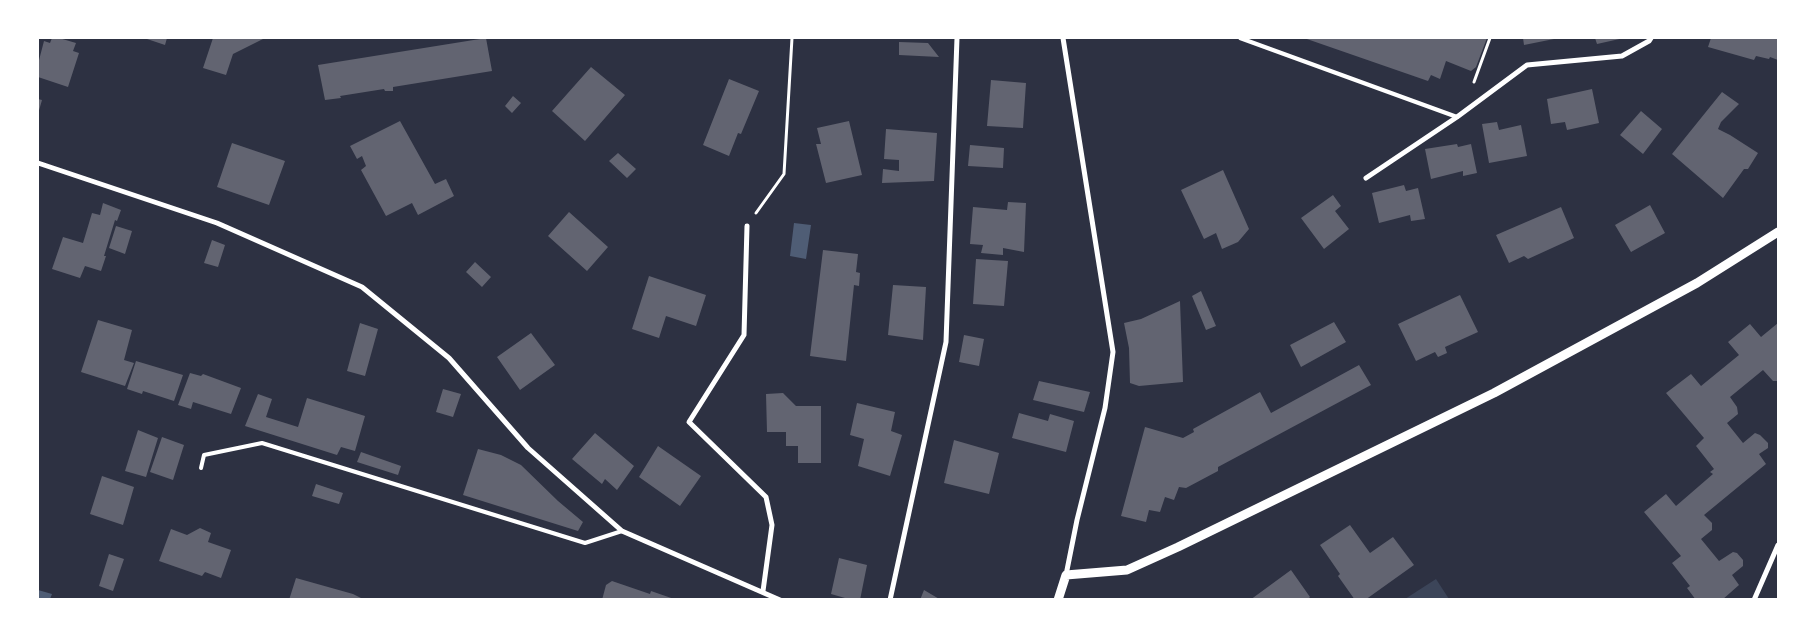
<!DOCTYPE html>
<html>
<head>
<meta charset="utf-8">
<style>
	body { margin:0 }
	#map { position:relative; width:1816px; height:637px; overflow:hidden; background:#2d3142; font-family:Jost,sans-serif }
	canvas { display:block }
	.frame { position:absolute; inset:0; border:39px solid #fff; pointer-events:none }
</style>
</head>
<body>
<div id="map">
<canvas width="1816" height="637"></canvas>
<div class="frame"></div>
</div>
<script>
const c = document.querySelector('canvas').getContext('2d');
c.lineJoin = 'round';
function fill(path, color) {
  c.fillStyle = color;
  c.fill(path, 'evenodd');
}
function poly(rows) {
  const path = new Path2D();
  for (const r of rows) {
    path.moveTo(r[0], r[1]);
    for (let i = 2; i < r.length; i += 2) path.lineTo(r[i], r[i + 1]);
  }
  return path;
}
function strokePath(path, color, width, dash) {
  c.strokeStyle = color;
  c.lineWidth = width;
  c.lineCap = dash ? 'butt' : 'round';
  c.setLineDash(dash || []);
  c.stroke(path);
}
const green = poly([
	[1436,579,1449,599,1405,599]
]);
const water = poly([
	[794,223,811,225,806,259,790,256],
	[38,590,52,594,50,599,38,599]
]);
const building = poly([
	[52,38,59,38,76,43,73,51,79,53,68,87,38,77,38,64,44,41,50,43],
	[144,38,167,38,165,45],
	[213,38,265,38,233,54,226,75,203,68],
	[486,38,492,71,393,87,393,91,385,91,384,89,340,96,341,98,325,100,318,65],
	[1304,38,1487,38,1476,67,1471,71,1446,61,1440,79,1431,75,1428,81],
	[1523,38,1559,38,1524,45],
	[1595,38,1624,38,1597,44],
	[1711,38,1778,38,1778,60,1770,57,1769,59,1756,56,1754,60,1708,47],
	[899,42,928,43,939,57,899,55],
	[591,67,625,95,585,141,552,111],
	[729,79,759,91,741,134,738,133,729,156,703,145],
	[991,80,1026,83,1023,128,987,126],
	[1592,89,1599,123,1567,130,1565,122,1551,124,1547,99],
	[1722,92,1739,104,1721,122,1718,129,1730,135,1758,153,1748,169,1744,169,1723,198,1672,154],
	[513,96,521,103,512,113,505,106],
	[38,99,42,100,38,114],
	[1641,111,1662,129,1643,154,1620,135],
	[400,121,435,184,446,179,454,196,418,215,412,203,386,216,361,170,366,166,362,156,357,159,350,146],
	[849,121,862,175,826,183,816,144,821,144,817,128],
	[1497,122,1499,130,1521,125,1527,156,1489,163,1482,124],
	[886,129,937,133,934,181,882,183,883,169,899,171,899,160,884,159],
	[232,143,285,161,269,205,217,187],
	[1457,144,1458,147,1471,144,1477,173,1463,176,1463,171,1431,179,1425,149],
	[970,145,1004,148,1003,168,968,166],
	[618,153,636,169,627,178,609,161],
	[1223,170,1249,229,1238,242,1222,249,1216,233,1204,239,1181,190],
	[1404,185,1406,191,1418,188,1425,219,1411,221,1410,215,1379,223,1372,193],
	[1333,195,1341,206,1335,211,1349,229,1324,249,1301,218],
	[1008,202,1026,203,1024,252,1003,248,1003,255,981,253,983,245,970,244,973,207,1007,210],
	[103,203,121,210,117,221,115,220,104,256,106,256,101,271,85,266,80,278,52,269,63,237,83,243,92,213,100,215],
	[1650,205,1665,233,1631,252,1615,225],
	[1561,207,1574,238,1528,259,1524,256,1509,263,1496,235],
	[569,212,608,247,587,271,548,236],
	[116,226,132,231,125,254,109,248],
	[212,240,225,245,218,267,204,263],
	[823,250,858,254,856,272,860,273,859,286,854,285,846,361,810,356],
	[976,259,1008,261,1004,306,973,304],
	[475,262,491,277,482,287,466,272],
	[649,276,706,295,696,326,666,316,659,338,632,329],
	[893,285,926,287,923,340,888,335],
	[1201,291,1216,326,1206,330,1192,296],
	[1460,295,1478,332,1445,347,1447,353,1438,357,1435,352,1416,361,1398,324],
	[1180,301,1183,382,1139,386,1130,383,1129,348,1124,323,1141,319],
	[98,320,132,330,124,360,134,363,125,386,81,372],
	[1334,322,1346,342,1301,367,1290,345],
	[360,323,378,329,365,376,347,371],
	[1778,323,1778,381,1773,381,1763,370,1730,397,1737,407,1738,414,1727,423,1743,443,1755,433,1760,435,1768,443,1768,448,1759,454,1766,464,1704,515,1712,523,1712,530,1701,539,1719,561,1733,552,1737,553,1743,560,1743,566,1732,575,1739,585,1722,600,1696,600,1687,588,1690,586,1672,563,1681,556,1644,512,1666,494,1676,506,1713,474,1710,472,1714,469,1696,446,1704,438,1666,393,1691,374,1701,386,1739,355,1728,342,1750,324,1761,337],
	[531,333,555,365,520,390,497,357],
	[964,335,984,339,979,366,959,362],
	[136,361,183,375,174,401,143,391,142,394,127,389],
	[1359,365,1371,385,1218,467,1218,471,1186,488,1179,487,1174,500,1165,497,1160,512,1149,510,1146,522,1121,516,1145,427,1183,438,1194,432,1193,429,1260,392,1271,413],
	[190,373,201,376,203,374,241,388,231,414,193,402,191,409,178,405],
	[1039,381,1090,392,1084,412,1033,400],
	[443,389,461,394,453,417,436,412],
	[783,393,796,406,821,406,821,463,798,463,798,446,786,446,786,432,767,432,766,394],
	[258,394,272,399,266,417,298,427,307,398,365,416,355,451,341,447,337,455,245,426],
	[857,403,895,412,891,431,902,435,890,476,858,466,864,439,850,435],
	[1019,413,1048,421,1050,414,1074,421,1066,452,1012,438],
	[138,430,158,438,146,477,125,471],
	[595,433,634,466,617,490,605,479,602,484,572,459],
	[162,437,184,445,173,480,150,472],
	[954,440,999,453,989,494,944,483],
	[658,446,701,476,680,506,639,477],
	[478,449,501,455,521,465,558,501,583,522,578,531,463,495],
	[361,452,401,466,398,475,357,462],
	[102,476,134,487,123,525,90,514],
	[316,484,343,493,339,504,312,496],
	[1350,525,1370,553,1393,537,1414,565,1365,600,1355,600,1338,576,1340,574,1320,545],
	[200,528,211,533,208,542,231,550,221,578,205,572,202,576,159,561,171,529,187,535],
	[109,554,124,559,113,591,99,586],
	[839,558,867,565,860,600,852,600,831,594],
	[1291,570,1310,597,1307,600,1250,600],
	[296,578,353,594,361,598,361,600,289,600],
	[612,581,650,594,651,591,677,600,602,600,606,585],
	[924,590,941,600,920,600]
]);
const path = poly([
	[1474,82,1490,38],
	[756,213,784,174,792,38]
]);
const service = poly([
	[1240,38,1457,117],
	[201,468,204,455,262,443,585,543,622,531]
]);
const minor = poly([
	[1063,38,1113,352,1105,408,1077,520,1066,575],
	[38,163,217,223,362,287,449,358,528,448,622,531,780,600],
	[1366,178,1457,117,1527,65,1622,56,1649,41,1651,38],
	[747,226,744,335,689,422,766,497,772,525,763,591],
	[890,600,946,342,957,38],
	[1754,600,1778,545]
]);
const tertiary = poly([
	[1058,600,1066,575,1127,570,1178,547,1494,393,1697,283,1778,232]
]);
fill(green, '#3c4559');
fill(water, '#4f5d75');
fill(building, '#626471');
strokePath(path, '#fff', 3);
strokePath(service, '#fff', 4);
strokePath(minor, '#fff', 5);
strokePath(tertiary, '#fff', 9);
</script>
</body>
</html>
